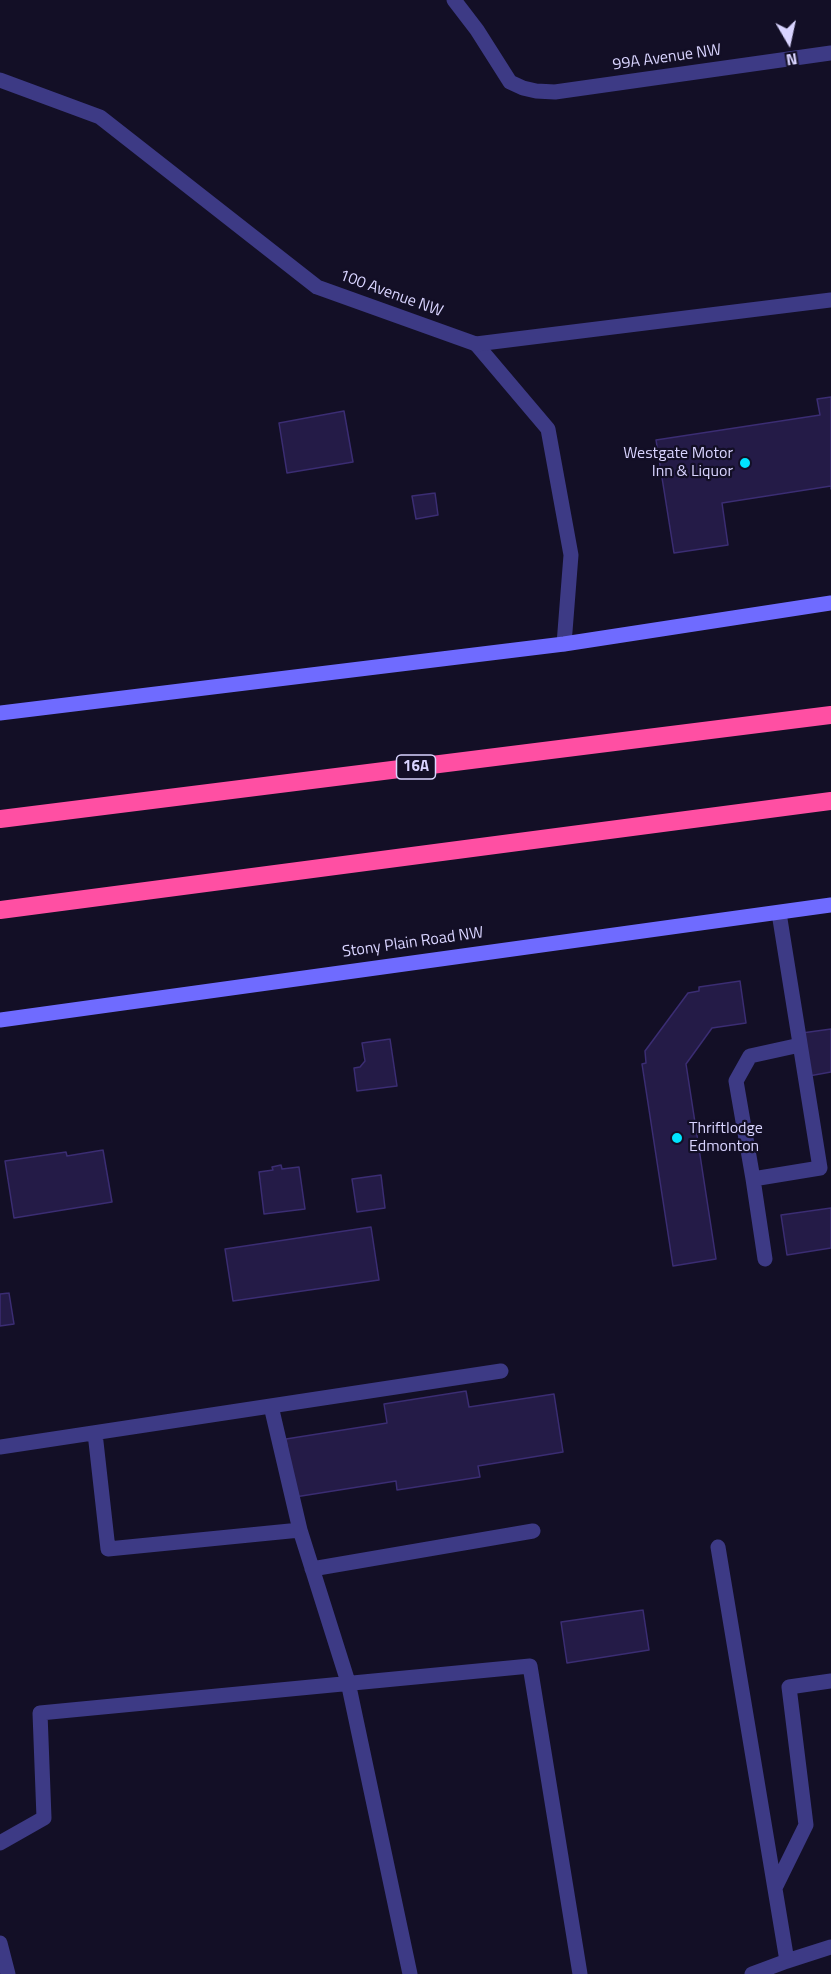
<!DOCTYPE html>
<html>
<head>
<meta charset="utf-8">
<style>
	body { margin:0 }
	#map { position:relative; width:831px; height:1974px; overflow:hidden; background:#130f26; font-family:"Titillium Web",sans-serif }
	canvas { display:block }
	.north { position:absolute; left:759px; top:12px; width:60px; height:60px; -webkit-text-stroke:4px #130f26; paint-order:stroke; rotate:171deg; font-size:16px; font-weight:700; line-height:24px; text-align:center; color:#d9d4ff }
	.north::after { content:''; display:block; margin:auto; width:21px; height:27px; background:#d9d4ff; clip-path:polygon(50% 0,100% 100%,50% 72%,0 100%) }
</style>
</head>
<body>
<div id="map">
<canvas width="831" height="1974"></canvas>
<div class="north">N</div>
</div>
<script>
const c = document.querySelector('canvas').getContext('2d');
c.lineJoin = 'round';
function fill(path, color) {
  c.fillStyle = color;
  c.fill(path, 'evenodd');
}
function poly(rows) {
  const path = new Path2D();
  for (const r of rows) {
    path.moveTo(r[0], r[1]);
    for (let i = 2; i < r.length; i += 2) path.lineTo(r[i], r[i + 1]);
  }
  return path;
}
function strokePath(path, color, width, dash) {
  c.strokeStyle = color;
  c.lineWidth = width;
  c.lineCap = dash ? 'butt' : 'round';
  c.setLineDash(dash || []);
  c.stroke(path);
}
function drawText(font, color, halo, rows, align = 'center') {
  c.font = font + ' "Titillium Web",sans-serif';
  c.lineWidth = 4.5;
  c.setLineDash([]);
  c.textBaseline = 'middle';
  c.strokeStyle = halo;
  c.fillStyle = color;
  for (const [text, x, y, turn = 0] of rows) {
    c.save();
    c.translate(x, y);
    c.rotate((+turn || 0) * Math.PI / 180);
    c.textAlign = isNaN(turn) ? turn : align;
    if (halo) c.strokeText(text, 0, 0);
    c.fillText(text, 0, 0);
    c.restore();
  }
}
const building = poly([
	[831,397,831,489,831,486,722,503,728,545,674,553,656,440,820,415,817,399,831,397],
	[344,411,353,462,287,473,279,423,344,411],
	[435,493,438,515,416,519,412,496,435,493],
	[740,981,746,1023,712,1028,686,1064,716,1259,673,1266,642,1064,646,1063,645,1051,688,993,699,991,699,987,740,981],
	[831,1029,831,1072,809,1076,802,1033,831,1029],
	[390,1039,397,1086,357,1091,354,1068,360,1067,365,1061,362,1043,390,1039],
	[103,1150,112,1202,14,1218,5,1161,66,1152,67,1156,103,1150],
	[281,1165,282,1169,299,1167,305,1209,264,1214,259,1172,273,1170,272,1167,281,1165],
	[381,1175,385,1208,357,1212,352,1179,381,1175],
	[831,1208,831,1248,787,1255,781,1215,831,1208],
	[371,1227,379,1280,233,1301,225,1249,371,1227],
	[9,1293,14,1324,0,1326,0,1294,9,1293],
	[466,1391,469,1407,554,1394,563,1452,478,1466,480,1477,397,1490,396,1481,295,1497,286,1439,387,1423,384,1404,466,1391],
	[643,1610,649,1650,567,1663,561,1622,643,1610]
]);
const service = poly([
	[476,344,548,429,571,555,564,644],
	[779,913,820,1168,753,1179,736,1081,750,1056,800,1045],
	[753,1179,765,1259],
	[271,1406,300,1530],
	[95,1433,108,1549,300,1530,348,1682,410,1974],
	[0,1447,501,1371],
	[718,1547,787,1961,831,1947],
	[312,1569,533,1531],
	[0,1843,44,1818,40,1713,530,1666,580,1974],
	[775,1888,806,1825,789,1687,831,1681],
	[0,1943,8,1974],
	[752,1974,787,1961]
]);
const minor = poly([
	[454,0,477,30,510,82,523,88,536,91,555,92,831,53],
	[0,80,100,117,317,287,476,344,831,300]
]);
const secondary = poly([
	[0,713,564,644,831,603],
	[0,1020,831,905]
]);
const motorway = poly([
	[0,819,831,715],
	[0,910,831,801]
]);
const markers = [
	[745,463,6,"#00e5ff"],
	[677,1138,6,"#00e5ff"]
];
const shields = [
	[416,767,39]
];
const shieldNames = [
	["16A",416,767]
];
const streetNames = [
	["99A Avenue NW",667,58,-8],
	["100 Avenue NW",391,294,20],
	["Stony Plain Road NW",413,943,-8]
];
const poiNames = [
	["Westgate Motor",733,454],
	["Inn & Liquor",733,472],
	["Thriftlodge",689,1129,"left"],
	["Edmonton",689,1147,"left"]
];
fill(building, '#241b47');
strokePath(building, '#3b2d73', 1.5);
strokePath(service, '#3d3a85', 15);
strokePath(minor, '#3d3a85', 15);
strokePath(secondary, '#6f6bff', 15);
strokePath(motorway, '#ff4fa3', 18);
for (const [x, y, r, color] of markers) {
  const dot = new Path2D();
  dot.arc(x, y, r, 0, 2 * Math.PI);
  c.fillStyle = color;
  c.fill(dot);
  strokePath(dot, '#130f26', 2);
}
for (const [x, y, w] of shields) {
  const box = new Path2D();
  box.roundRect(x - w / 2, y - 12, w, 24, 4.5);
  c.fillStyle = '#130f26';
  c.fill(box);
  strokePath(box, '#d9d4ff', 1.5);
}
drawText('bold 15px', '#d9d4ff', null, shieldNames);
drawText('16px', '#d9d4ff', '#130f26', streetNames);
drawText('16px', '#d9d4ff', '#130f26', poiNames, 'right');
</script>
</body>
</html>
